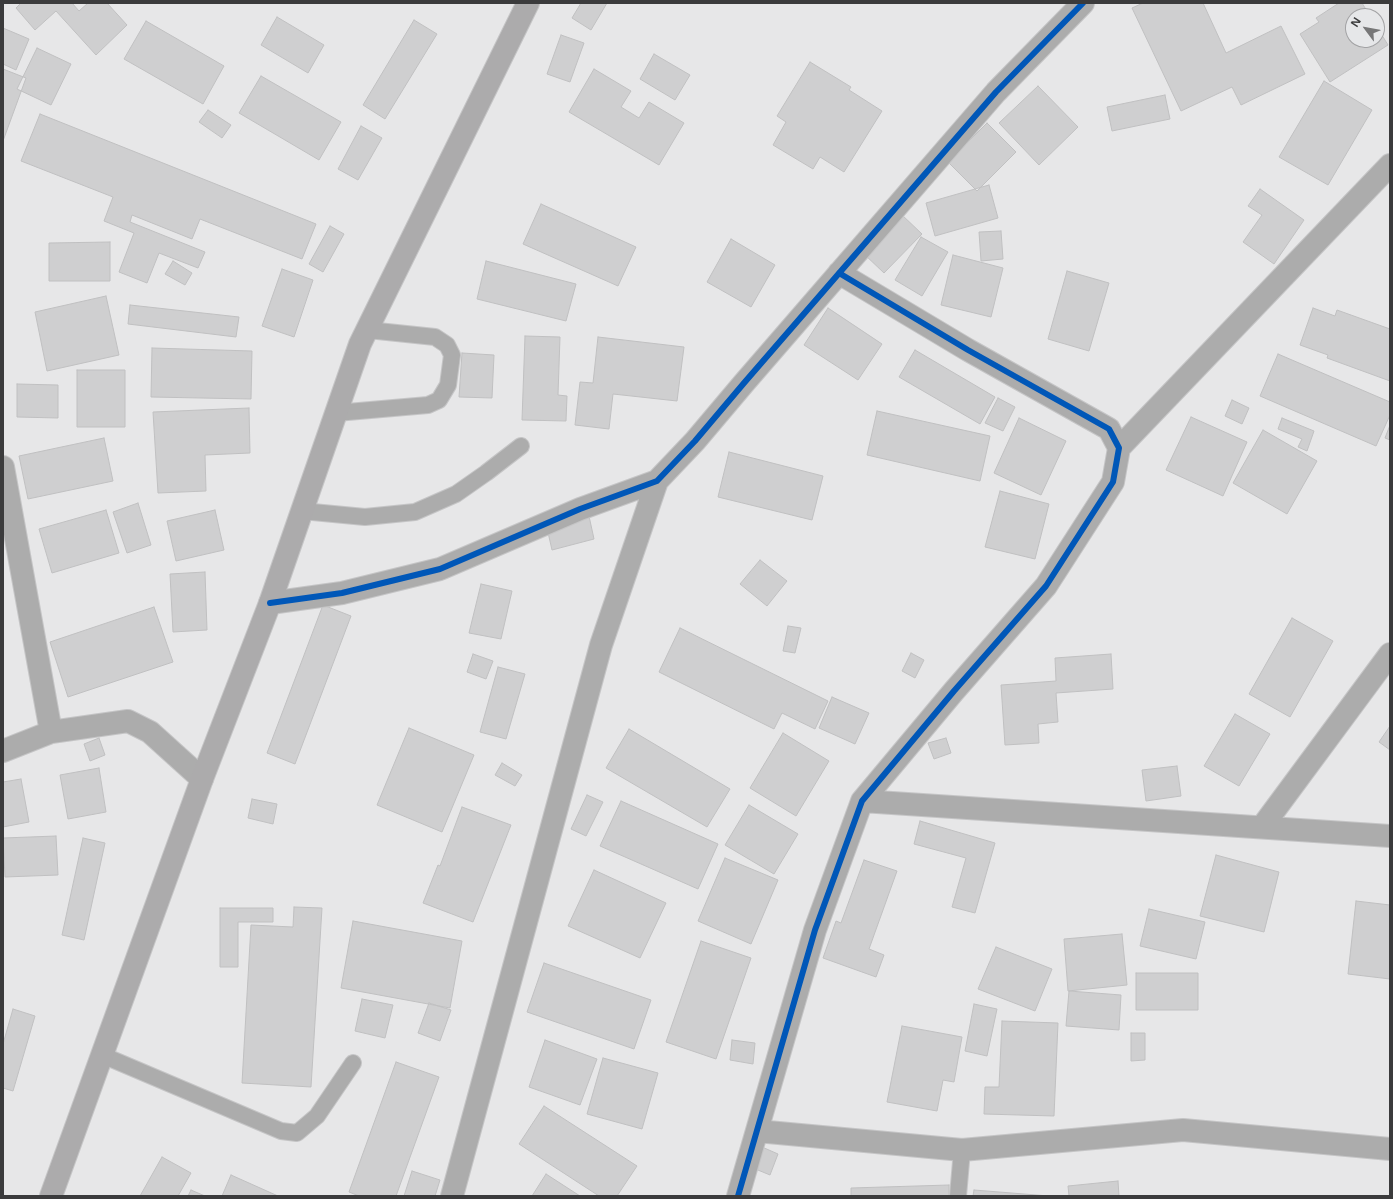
<!DOCTYPE html>
<html>
<head>
<meta charset="utf-8">
<style>
	body { margin:0 }
	#map { position:relative; width:1393px; height:1199px; overflow:hidden; background:#e7e7e8; font-family:"Open Sans",sans-serif }
	canvas { display:block }
	.frame { position:absolute; inset:0; border:4px solid #3b3b3c; pointer-events:none }
	.north { position:absolute; left:1345px; top:8px; width:40px; height:40px; box-sizing:border-box; background:#e6e7e9; border:1px solid #a2a2a4; border-radius:50%; rotate:302deg; font-size:11px; font-weight:700; line-height:16px; text-align:center; color:#3b3b3c }
	.north::after { content:''; display:block; margin:auto; width:14px; height:18px; background:#777778; clip-path:polygon(50% 0,100% 100%,50% 72%,0 100%) }
</style>
</head>
<body>
<div id="map">
<canvas width="1393" height="1199"></canvas>
<div class="frame"></div>
<div class="north">N</div>
</div>
<script>
const c = document.querySelector('canvas').getContext('2d');
c.lineJoin = 'round';
function fill(path, color) {
  c.fillStyle = color;
  c.fill(path, 'evenodd');
}
function poly(rows) {
  const path = new Path2D();
  for (const r of rows) {
    path.moveTo(r[0], r[1]);
    for (let i = 2; i < r.length; i += 2) path.lineTo(r[i], r[i + 1]);
  }
  return path;
}
function strokePath(path, color, width, dash) {
  c.strokeStyle = color;
  c.lineWidth = width;
  c.lineCap = dash ? 'butt' : 'round';
  c.setLineDash(dash || []);
  c.stroke(path);
}
const building = poly([
	[21,3,72,3,79,11,88,3,107,3,127,25,96,55,56,11,35,30,16,8,21,3],
	[581,3,607,3,591,30,572,18,581,3],
	[1143,3,1203,3,1226,53,1281,26,1305,74,1241,105,1232,87,1181,111,1132,8,1143,3],
	[1339,3,1362,3,1370,16,1353,16,1353,40,1377,40,1377,27,1388,45,1330,82,1300,34,1319,22,1316,18,1339,3],
	[277,17,324,45,308,73,261,45,277,17],
	[414,20,437,34,385,119,363,105,414,20],
	[146,21,224,66,203,104,124,59,146,21],
	[3,28,29,39,16,70,3,64,3,28],
	[561,35,584,43,570,82,547,74,561,35],
	[37,48,71,64,51,105,17,89,37,48],
	[654,54,690,75,675,100,640,79,654,54],
	[810,62,851,87,849,90,882,111,844,172,820,157,813,169,773,145,786,122,777,116,810,62],
	[3,69,26,78,3,141,3,69],
	[594,69,631,91,621,107,639,118,649,102,684,123,659,165,569,112,594,69],
	[261,76,341,122,319,160,239,113,261,76],
	[1324,81,1372,110,1328,185,1279,157,1324,81],
	[1038,86,1078,127,1039,165,999,123,1038,86],
	[1165,95,1170,119,1112,131,1107,107,1165,95],
	[208,110,231,125,222,138,199,122,208,110],
	[40,114,316,224,302,259,200,219,192,239,132,215,130,222,205,252,198,268,159,253,147,283,119,272,134,233,104,221,113,197,21,161,40,114],
	[987,123,1016,152,977,191,948,162,987,123],
	[361,126,382,138,358,180,338,169,361,126],
	[989,185,998,218,935,236,926,203,989,185],
	[1260,189,1304,220,1274,264,1243,242,1262,215,1248,206,1260,189],
	[541,204,636,247,618,286,523,244,541,204],
	[901,214,922,234,884,273,863,253,901,214],
	[330,226,344,234,323,272,309,264,330,226],
	[1001,231,1003,259,981,261,979,232,1001,231],
	[921,237,948,252,922,296,895,280,921,237],
	[731,239,775,265,751,307,707,282,731,239],
	[110,242,110,281,49,281,49,243,110,242],
	[953,255,1003,268,991,317,941,305,953,255],
	[173,261,192,273,185,285,165,274,173,261],
	[486,261,576,284,566,321,477,299,486,261],
	[282,269,313,280,294,337,262,326,282,269],
	[1067,271,1109,283,1089,351,1048,339,1067,271],
	[106,296,119,355,47,371,35,312,106,296],
	[130,305,239,317,236,337,128,324,130,305],
	[828,308,882,344,858,380,804,345,828,308],
	[1313,308,1335,316,1337,310,1390,329,1390,381,1327,358,1328,355,1300,345,1313,308],
	[525,336,560,337,558,395,567,396,566,421,522,420,525,336],
	[598,337,684,347,677,401,613,394,609,429,575,425,580,382,593,383,598,337],
	[152,348,252,351,251,399,151,397,152,348],
	[915,350,995,397,980,424,899,377,915,350],
	[462,353,494,355,492,398,459,397,462,353],
	[1278,354,1390,402,1390,415,1376,446,1260,396,1278,354],
	[77,370,125,370,125,427,77,427,77,370],
	[17,384,58,385,58,418,17,417,17,384],
	[998,398,1015,407,1003,431,985,423,998,398],
	[1232,400,1249,408,1242,424,1225,416,1232,400],
	[249,408,250,453,205,455,206,491,158,493,153,412,249,408],
	[877,411,990,436,980,481,867,455,877,411],
	[1191,417,1247,442,1223,496,1166,470,1191,417],
	[1019,418,1066,441,1041,495,994,473,1019,418],
	[1282,418,1314,431,1307,451,1298,447,1302,439,1278,429,1282,418],
	[1390,425,1390,440,1385,438,1390,425],
	[1263,430,1317,461,1287,514,1233,483,1263,430],
	[104,438,113,481,28,499,19,456,104,438],
	[729,452,823,476,812,520,718,497,729,452],
	[1000,491,1049,504,1035,559,985,547,1000,491],
	[138,503,151,545,127,553,113,512,138,503],
	[106,510,119,553,52,573,39,529,106,510],
	[215,510,224,550,176,561,167,521,215,510],
	[589,516,594,539,552,550,547,528,589,516],
	[760,560,787,581,767,606,740,584,760,560],
	[205,572,207,630,173,632,170,574,205,572],
	[481,584,512,591,501,639,469,633,481,584],
	[323,605,351,616,295,764,267,753,323,605],
	[154,607,173,662,68,697,50,642,154,607],
	[1292,618,1333,641,1290,717,1249,694,1292,618],
	[788,626,801,628,795,653,783,651,788,626],
	[680,628,828,701,815,729,782,713,774,729,659,672,680,628],
	[911,653,924,660,915,678,902,671,911,653],
	[473,654,493,661,486,679,467,672,473,654],
	[1111,654,1113,689,1056,693,1058,722,1038,724,1039,743,1005,745,1001,685,1056,681,1055,658,1111,654],
	[498,667,525,674,506,739,480,732,498,667],
	[832,697,869,713,855,744,819,728,832,697],
	[1235,714,1270,734,1239,786,1204,766,1235,714],
	[1390,726,1390,750,1379,742,1390,726],
	[409,728,474,755,442,832,377,805,409,728],
	[629,729,730,789,707,827,606,768,629,729],
	[783,733,829,761,796,816,750,788,783,733],
	[99,738,105,755,90,761,84,744,99,738],
	[946,738,951,753,934,759,928,743,946,738],
	[502,763,522,775,515,786,495,775,502,763],
	[1177,766,1181,796,1146,801,1142,770,1177,766],
	[99,768,106,812,68,819,60,775,99,768],
	[21,779,29,822,3,827,3,782,21,779],
	[587,795,603,802,586,836,571,829,587,795],
	[252,799,277,804,273,824,248,818,252,799],
	[621,801,718,844,698,889,600,846,621,801],
	[749,805,798,834,774,874,725,845,749,805],
	[462,807,511,825,473,922,423,903,438,865,440,866,462,807],
	[920,821,995,843,975,913,952,907,966,858,914,844,920,821],
	[56,836,58,875,5,877,3,838,56,836],
	[83,838,105,843,84,940,62,935,83,838],
	[1216,855,1279,872,1264,932,1200,916,1216,855],
	[725,858,778,880,751,944,698,921,725,858],
	[864,860,897,871,869,949,884,955,876,977,823,958,836,921,841,923,864,860],
	[594,870,666,903,640,958,568,926,594,870],
	[1356,901,1390,905,1390,979,1348,974,1356,901],
	[294,907,322,908,311,1087,242,1083,251,925,293,927,294,907],
	[220,908,273,908,273,922,238,922,238,967,220,967,220,908],
	[1149,909,1205,922,1196,959,1140,946,1149,909],
	[353,921,462,941,450,1008,341,988,353,921],
	[1122,934,1127,985,1068,991,1064,939,1122,934],
	[701,941,751,958,716,1059,666,1042,701,941],
	[996,947,1052,969,1035,1011,978,989,996,947],
	[544,963,651,1000,634,1049,527,1012,544,963],
	[1136,973,1198,973,1198,1010,1136,1010,1136,973],
	[1069,991,1121,995,1119,1030,1066,1026,1069,991],
	[362,999,393,1005,385,1038,355,1031,362,999],
	[429,1003,451,1010,440,1041,418,1033,429,1003],
	[974,1004,997,1009,987,1056,965,1051,974,1004],
	[13,1009,35,1016,13,1091,3,1088,3,1044,13,1009],
	[1002,1021,1058,1023,1054,1116,984,1114,985,1087,999,1087,1002,1021],
	[902,1026,962,1037,954,1082,943,1080,937,1111,887,1102,902,1026],
	[1131,1033,1145,1033,1145,1060,1131,1061,1131,1033],
	[545,1040,597,1059,580,1105,529,1087,545,1040],
	[732,1040,755,1043,753,1064,730,1060,732,1040],
	[603,1058,658,1073,642,1129,587,1114,603,1058],
	[396,1062,439,1077,396,1196,359,1196,349,1192,396,1062],
	[544,1106,637,1166,617,1196,599,1196,519,1144,544,1106],
	[762,1147,778,1154,770,1175,753,1168,762,1147],
	[162,1157,191,1173,178,1196,140,1196,162,1157],
	[412,1171,440,1180,435,1196,404,1196,412,1171],
	[546,1174,580,1196,532,1196,546,1174],
	[231,1175,278,1196,222,1196,231,1175],
	[1118,1181,1119,1196,1069,1196,1068,1186,1118,1181],
	[949,1185,949,1196,851,1196,851,1188,949,1185],
	[191,1190,205,1196,188,1196,191,1190],
	[974,1190,1049,1196,973,1196,974,1190]
]);
const lane = poly([
	[336,413,428,405,439,400,448,385,452,355,447,345,435,337,368,330],
	[302,511,365,517,415,512,456,494,486,473,521,446],
	[102,1055,281,1131,297,1133,317,1116,353,1063],
	[958,1196,962,1150]
]);
const street = poly([
	[1119,448,1390,165],
	[3,467,51,732],
	[270,603,342,593,440,569,580,509,657,481,695,441,744,383,996,92,1083,3],
	[3,751,51,732,128,721,150,732,202,779],
	[862,801,1390,836],
	[1262,827,1390,654],
	[757,1131,962,1150,1183,1130,1390,1149],
	[452,1196,601,645,657,481],
	[738,1196,815,930,862,801,954,691,1046,586,1113,482,1119,448,1109,429,968,350,839,273]
]);
const secondary = poly([
	[51,1196,202,779,270,603,360,344,528,3]
]);
const cycleway = poly([
	[270,603,342,593,440,569,580,509,657,481,695,441,744,383,996,92,1083,3],
	[738,1196,815,930,862,801,954,691,1046,586,1113,482,1119,448,1109,429,968,350,839,273]
]);
fill(building, '#cfcfd0');
strokePath(building, '#c0c0c1', 1);
strokePath(lane, '#c5c5c6', 18);
strokePath(street, '#c5c5c6', 24);
strokePath(secondary, '#c5c5c6', 24);
strokePath(lane, '#acacac', 16);
strokePath(street, '#acacac', 22);
strokePath(secondary, '#acabac', 22);
strokePath(cycleway, '#0057b8', 6);
</script>
</body>
</html>
